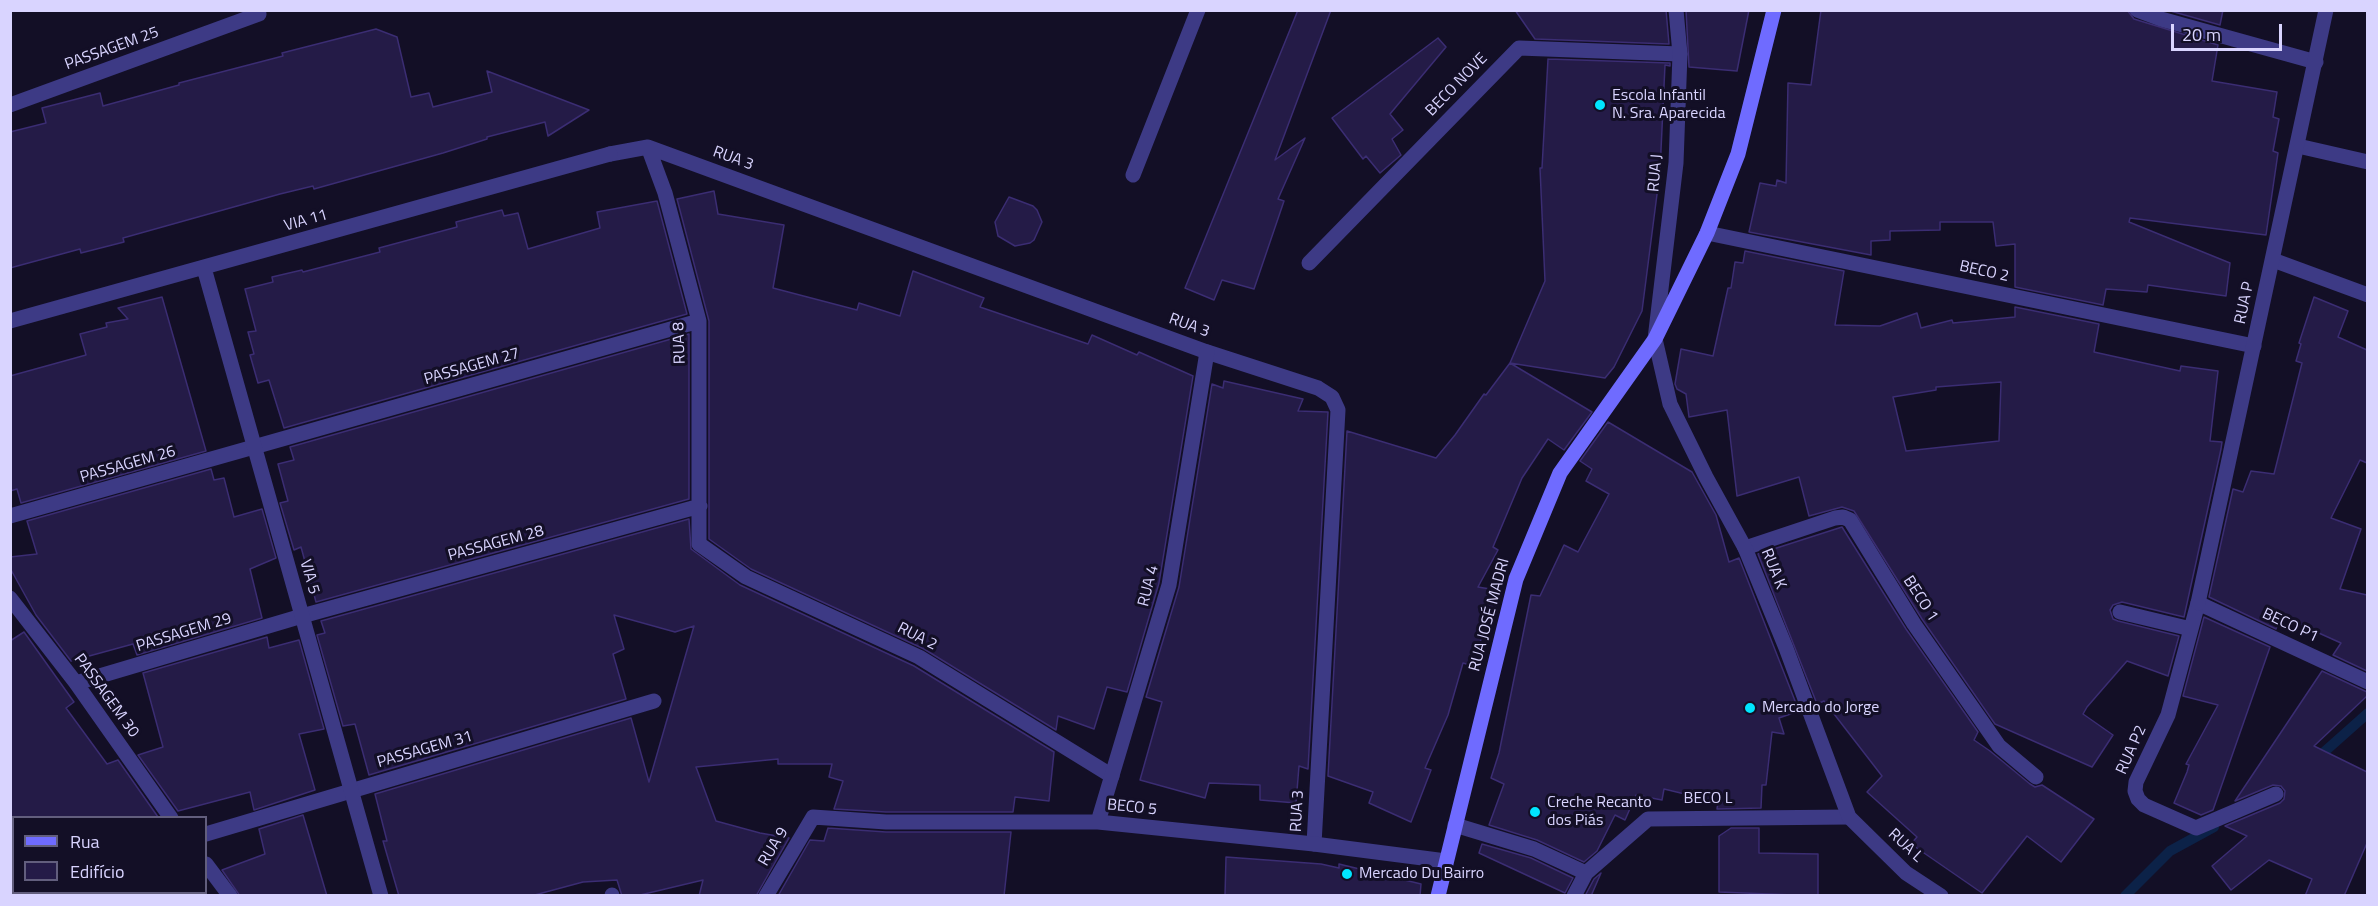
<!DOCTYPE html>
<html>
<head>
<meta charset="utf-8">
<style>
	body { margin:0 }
	#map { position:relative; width:2378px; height:906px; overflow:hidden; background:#130f26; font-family:"Titillium Web",sans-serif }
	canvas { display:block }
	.frame { position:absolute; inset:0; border:12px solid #d9d4ff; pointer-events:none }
	.legend { position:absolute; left:12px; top:816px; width:195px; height:78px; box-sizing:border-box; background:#130f26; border:2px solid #625e7d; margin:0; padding:8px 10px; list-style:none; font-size:18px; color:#d9d4ff }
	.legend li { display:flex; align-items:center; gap:12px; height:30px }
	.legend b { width:30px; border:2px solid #625e7d }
	.scale { position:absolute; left:2171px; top:24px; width:111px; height:27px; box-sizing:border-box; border:3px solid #d9d4ff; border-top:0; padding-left:8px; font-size:18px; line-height:21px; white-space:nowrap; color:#d9d4ff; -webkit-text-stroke:4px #130f26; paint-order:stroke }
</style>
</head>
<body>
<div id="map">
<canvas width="2378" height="906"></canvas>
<div class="frame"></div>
<ul class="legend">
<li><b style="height:8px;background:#6f6bff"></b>Rua</li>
<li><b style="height:16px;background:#241b47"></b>Edifício</li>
</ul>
<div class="scale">20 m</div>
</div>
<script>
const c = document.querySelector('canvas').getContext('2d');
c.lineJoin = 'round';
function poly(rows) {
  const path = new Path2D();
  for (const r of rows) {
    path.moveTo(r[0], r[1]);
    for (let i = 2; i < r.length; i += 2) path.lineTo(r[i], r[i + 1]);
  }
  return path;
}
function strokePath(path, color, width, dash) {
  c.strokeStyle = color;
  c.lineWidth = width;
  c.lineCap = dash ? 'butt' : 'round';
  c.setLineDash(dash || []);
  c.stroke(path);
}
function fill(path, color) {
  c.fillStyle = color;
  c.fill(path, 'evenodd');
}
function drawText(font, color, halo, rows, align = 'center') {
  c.font = font + ' "Titillium Web",sans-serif';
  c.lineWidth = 6;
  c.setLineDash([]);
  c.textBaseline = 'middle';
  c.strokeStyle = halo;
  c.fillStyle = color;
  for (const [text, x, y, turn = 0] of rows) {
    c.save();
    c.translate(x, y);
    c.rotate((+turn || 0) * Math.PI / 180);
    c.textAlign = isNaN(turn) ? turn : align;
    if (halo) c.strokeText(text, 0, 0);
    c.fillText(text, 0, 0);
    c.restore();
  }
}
const stream = poly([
	[2314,761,2368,713],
	[2125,896,2170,851,2214,827]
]);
const building = poly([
	[1298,10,1331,10,1275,160,1305,138,1278,199,1284,201,1254,289,1222,280,1214,300,1185,288,1298,10],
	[1515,10,1666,10,1669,44,1535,39,1515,10],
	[1686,10,1749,10,1737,71,1689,67,1686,10],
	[1821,10,2127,10,2134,19,2218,45,2212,81,2277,92,2273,117,2279,119,2273,151,2278,153,2266,235,2130,218,2129,222,2230,263,2226,296,2148,285,2147,292,2106,289,2103,305,2015,287,2015,244,1996,246,1993,222,1940,222,1940,230,1890,231,1890,240,1871,241,1871,255,1749,232,1760,183,1776,186,1777,180,1786,183,1788,83,1811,85,1821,10],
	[2167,10,2223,10,2220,25,2167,10],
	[376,29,397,37,411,97,429,93,433,107,492,92,487,71,589,110,548,136,545,122,487,137,487,139,443,153,314,189,313,186,280,194,123,238,124,242,81,253,80,249,10,268,10,132,46,123,42,108,100,93,103,106,179,85,179,83,283,56,282,53,376,29],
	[1438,38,1446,47,1390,114,1403,130,1392,139,1401,155,1380,173,1366,156,1363,159,1332,118,1438,38],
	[1548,59,1670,63,1670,66,1665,65,1660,171,1642,311,1614,367,1605,378,1510,363,1592,412,1564,450,1548,439,1522,478,1493,547,1498,550,1478,587,1502,591,1470,665,1463,663,1448,715,1425,768,1431,770,1411,822,1369,803,1373,792,1328,776,1347,431,1436,458,1455,435,1484,394,1486,395,1510,363,1545,281,1540,168,1542,168,1548,59],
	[714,191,718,214,784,225,773,288,857,310,859,303,900,316,913,271,984,298,980,307,1088,344,1092,335,1137,355,1139,352,1193,376,1159,583,1127,692,1107,687,1094,729,1058,716,1056,730,924,649,751,569,709,539,709,321,677,199,714,191],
	[1009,197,1033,206,1037,210,1042,222,1034,240,1030,243,1015,246,998,236,995,222,1009,197],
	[657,201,687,314,284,428,269,380,258,383,250,355,254,354,248,332,256,331,245,289,273,282,272,277,302,270,303,272,380,252,379,248,457,227,456,222,502,210,504,216,518,213,528,249,600,228,597,212,657,201],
	[1745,251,1844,271,1835,325,1880,326,1917,313,1921,328,1952,320,1953,323,2015,317,2015,307,2099,324,2094,352,2180,371,2181,366,2218,371,2210,441,2222,442,2221,449,2184,617,2122,602,2113,605,2110,610,2113,619,2118,621,2179,636,2168,676,2127,661,2087,707,2083,714,2113,735,2092,767,1995,724,1922,619,1854,511,1842,507,1809,516,1799,477,1737,496,1727,410,1689,417,1686,394,1677,389,1675,384,1681,349,1713,356,1728,288,1731,288,1735,262,1743,263,1745,251],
	[2001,382,1999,441,1906,451,1893,397,1936,390,1936,387,2001,382],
	[162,297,206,451,21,503,17,489,10,491,10,376,86,355,80,334,107,327,106,323,128,319,118,308,162,297],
	[2314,297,2348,311,2338,337,2367,350,2367,463,2360,460,2331,518,2361,529,2340,589,2367,595,2367,671,2333,655,2341,643,2281,616,2276,629,2209,597,2233,489,2243,492,2251,471,2274,474,2302,363,2296,361,2301,344,2299,343,2314,297],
	[689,334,689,499,316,602,301,547,294,550,280,503,288,501,278,464,294,460,290,447,689,334],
	[1224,381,1303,399,1298,411,1328,412,1308,769,1299,766,1296,803,1260,800,1260,785,1209,783,1205,798,1140,780,1162,702,1146,697,1179,587,1212,384,1223,388,1224,381],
	[1608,422,1692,472,1716,515,1729,562,1739,558,1799,711,1779,718,1784,734,1772,732,1766,785,1762,785,1761,808,1717,809,1718,802,1664,789,1662,800,1636,795,1625,820,1615,815,1597,851,1584,862,1537,840,1489,825,1504,784,1491,778,1499,753,1531,595,1540,596,1564,545,1578,552,1609,494,1586,481,1592,469,1580,461,1608,422],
	[211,469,214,480,224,478,234,517,262,509,276,558,250,569,262,618,137,655,133,644,71,661,36,615,10,568,10,557,37,554,27,521,211,469],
	[689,519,691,549,740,585,914,666,1054,752,1049,801,1015,797,1013,812,886,812,834,809,843,781,829,777,832,764,778,764,778,759,696,767,716,821,760,833,789,838,756,896,699,896,703,880,636,896,622,896,617,880,583,882,531,896,399,896,383,841,387,841,375,794,631,718,649,782,694,626,675,632,614,615,624,649,613,654,626,699,369,775,355,724,343,726,317,635,325,633,321,621,689,519],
	[1842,527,1906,629,1978,732,1974,740,1990,751,2030,784,2035,787,2042,785,2094,819,2061,862,2027,836,1982,893,1911,844,1917,837,1867,792,1882,776,1824,701,1817,704,1758,554,1842,527],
	[2204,617,2270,647,2213,810,2201,815,2174,803,2187,772,2189,765,2186,764,2218,705,2183,696,2204,617],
	[24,632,74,702,66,708,107,764,118,760,158,817,10,818,10,641,24,632],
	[267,637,269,648,299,640,324,729,299,734,315,790,254,810,250,792,178,811,138,755,163,747,143,673,267,637],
	[2322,671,2367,692,2367,696,2314,746,2367,772,2367,843,2344,896,2305,896,2312,879,2269,860,2231,890,2212,866,2247,836,2225,826,2280,803,2284,799,2285,791,2281,786,2273,785,2235,801,2322,671],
	[303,815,327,896,240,896,222,870,265,854,259,829,303,815],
	[828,828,886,832,1011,832,1004,896,778,896,810,840,824,841,828,828],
	[1731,828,1759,828,1759,853,1818,854,1818,896,1719,892,1719,836,1731,828],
	[1482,844,1531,858,1573,878,1565,893,1479,853,1482,844],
	[1226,857,1321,864,1339,868,1339,864,1421,884,1420,896,1225,896,1226,857],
	[1601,873,1591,896,1585,896,1594,879,1601,873]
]);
const lane = poly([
	[2137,10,2161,19,2316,62],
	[10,105,259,14],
	[2298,146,2368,162],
	[648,147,665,193,699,321,699,544,746,577,919,657,1112,776],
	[610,154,648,147,1207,352,1318,388,1332,397,1338,410,1314,844],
	[1133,175,1198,10],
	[1707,233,2254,346],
	[2273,260,2368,295],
	[1309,263,1519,48,1680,54],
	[10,516,699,321],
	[1745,548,1835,518,1843,517,1850,520,1914,624,1999,746,2036,777],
	[10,598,76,683,171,818],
	[2120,612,2191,629],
	[76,683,302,616,700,506],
	[2276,794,2196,828,2144,805,2138,799,2135,791,2136,782,2168,715,2198,603,2368,682],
	[1455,825,1534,849,1586,873],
	[206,834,654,701],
	[206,864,230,896],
	[612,896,612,895],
	[1574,896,1586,873,1648,819,1849,817]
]);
const street = poly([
	[1676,10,1680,54,1676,163,1655,339,1670,404,1706,477,1745,548,1786,648,1849,817,1906,873,1941,896],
	[204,268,381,896],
	[10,321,610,154],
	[2198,603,2326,10],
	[1098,822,1169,585,1207,352],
	[766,896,813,817,886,822,1098,822,1314,844,1446,861]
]);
const secondary = poly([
	[1438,896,1516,579,1560,473,1655,339,1707,233,1738,154,1774,10]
]);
const markers = [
	[1600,105,6,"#00e5ff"],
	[1750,708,6,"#00e5ff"],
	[1535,812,6,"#00e5ff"],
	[1347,874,6,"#00e5ff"]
];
const streetNames = [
	["PASSAGEM 25",112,49,-20],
	["BECO NOVE",1457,85,-46],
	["RUA 3",733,159,20],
	["RUA J",1656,173,-85],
	["VIA 11",306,221,-16],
	["BECO 2",1984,272,12],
	["RUA P",2245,303,-78],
	["RUA 3",1189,326,20],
	["RUA 8",680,343,-92],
	["PASSAGEM 27",472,367,-16],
	["PASSAGEM 26",128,465,-16],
	["PASSAGEM 28",496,544,-15],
	["RUA K",1773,569,68],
	["VIA 5",309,577,74],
	["RUA 4",1149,586,-76],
	["BECO 1",1920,599,57],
	["RUA JOSÉ MADRI",1490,615,-75],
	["BECO P1",2290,626,25],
	["PASSAGEM 29",184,633,-17],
	["RUA 2",917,637,27],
	["PASSAGEM 30",106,696,54],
	["PASSAGEM 31",425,750,-16],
	["RUA P2",2132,750,-66],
	["BECO L",1708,799],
	["BECO 5",1132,808,6],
	["RUA 3",1298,811,-87],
	["RUA L",1905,846,43],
	["RUA 9",774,847,-59]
];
const poiNames = [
	["Escola Infantil",1612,96],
	["N. Sra. Aparecida",1612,114],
	["Mercado do Jorge",1762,708],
	["Creche Recanto",1547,803],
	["dos Piás",1547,821],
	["Mercado Du Bairro",1359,874]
];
strokePath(stream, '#0c2248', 10);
fill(building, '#241b47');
strokePath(building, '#3b2d73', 1.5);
strokePath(lane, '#3d3a85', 15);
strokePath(street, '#3d3a85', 15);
strokePath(secondary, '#6f6bff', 15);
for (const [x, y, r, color] of markers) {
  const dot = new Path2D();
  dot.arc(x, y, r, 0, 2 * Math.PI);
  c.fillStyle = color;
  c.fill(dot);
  strokePath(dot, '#130f26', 2);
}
drawText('16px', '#d9d4ff', '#130f26', streetNames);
drawText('16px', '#d9d4ff', '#130f26', poiNames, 'left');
</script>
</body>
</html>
